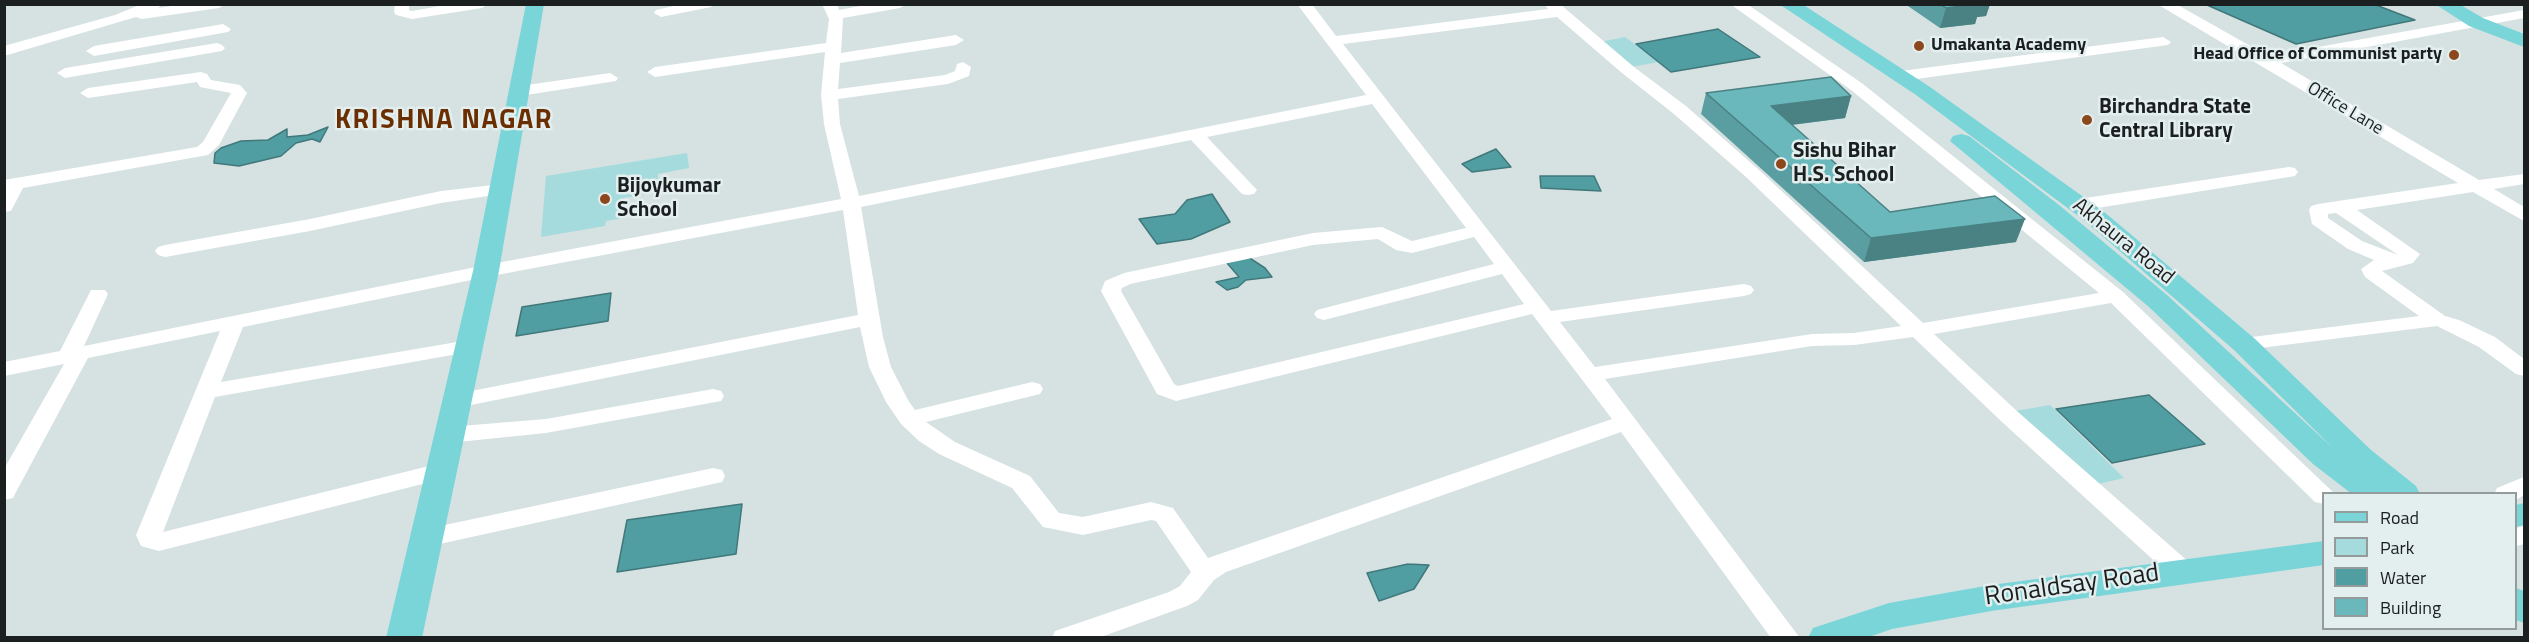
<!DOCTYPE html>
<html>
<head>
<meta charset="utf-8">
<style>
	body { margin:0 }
	#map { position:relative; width:2529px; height:642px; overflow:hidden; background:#d6e1e1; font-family:"Titillium Web",sans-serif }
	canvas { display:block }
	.frame { position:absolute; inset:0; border:6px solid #1b1f1f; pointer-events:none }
	.legend { position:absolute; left:2322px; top:492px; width:195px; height:138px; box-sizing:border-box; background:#e3eeee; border:2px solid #939b9b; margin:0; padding:8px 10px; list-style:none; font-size:18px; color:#1b1f1f }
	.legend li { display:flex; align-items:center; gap:12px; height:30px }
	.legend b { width:30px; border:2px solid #939b9b }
</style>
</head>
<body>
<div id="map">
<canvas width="2529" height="642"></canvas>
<div class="frame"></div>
<ul class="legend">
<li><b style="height:8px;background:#7ad5d9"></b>Road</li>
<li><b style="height:16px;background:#a6dbde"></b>Park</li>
<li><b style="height:16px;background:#509ea2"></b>Water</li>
<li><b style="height:16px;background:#6ab8bb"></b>Building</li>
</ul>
</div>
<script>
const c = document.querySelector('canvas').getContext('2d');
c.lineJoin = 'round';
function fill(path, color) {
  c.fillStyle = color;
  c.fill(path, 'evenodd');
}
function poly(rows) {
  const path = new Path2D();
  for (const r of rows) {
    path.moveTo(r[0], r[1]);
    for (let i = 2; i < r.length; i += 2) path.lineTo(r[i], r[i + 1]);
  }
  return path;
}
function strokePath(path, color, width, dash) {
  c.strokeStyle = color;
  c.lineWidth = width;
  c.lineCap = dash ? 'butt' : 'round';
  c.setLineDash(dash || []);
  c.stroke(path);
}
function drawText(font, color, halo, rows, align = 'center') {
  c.font = font + ' "Titillium Web",sans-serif';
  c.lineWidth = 5;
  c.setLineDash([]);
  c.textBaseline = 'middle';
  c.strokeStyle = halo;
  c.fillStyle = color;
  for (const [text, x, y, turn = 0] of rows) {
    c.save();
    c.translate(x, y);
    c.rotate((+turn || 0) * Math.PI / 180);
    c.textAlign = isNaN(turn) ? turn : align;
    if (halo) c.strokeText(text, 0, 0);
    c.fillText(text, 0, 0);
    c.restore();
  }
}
const green = poly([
	[1625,37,1659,62,1631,67,1600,42],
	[687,153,689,168,658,174,658,180,644,183,646,194,624,198,624,218,606,221,605,226,541,237,546,176],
	[2050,405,2124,478,2094,485,2015,411]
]);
const water = poly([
	[2207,5,2376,5,2415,20,2296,44,2207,5],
	[1718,29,1760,57,1671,72,1636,44,1718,29],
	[328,127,320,142,312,139,296,143,281,156,239,166,214,163,215,153,221,148,241,141,268,140,287,129,287,137,308,135,328,127],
	[1496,149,1511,167,1472,172,1462,164,1496,149],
	[1540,176,1594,176,1601,191,1541,188,1540,176],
	[1212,194,1230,222,1191,239,1157,244,1139,219,1175,214,1187,200,1212,194],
	[1248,257,1265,268,1272,277,1246,280,1238,287,1227,290,1216,282,1239,277,1227,263,1248,257],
	[611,293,608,321,516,336,522,307,611,293],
	[2149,395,2205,444,2112,463,2056,409,2149,395],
	[742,504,736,554,617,572,627,520,742,504],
	[1408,564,1429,565,1414,589,1379,601,1367,573,1408,564]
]);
const minor = poly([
	[142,4,163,4,158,8,185,4,226,4,219,8,142,19,136,17,4,56,4,46,115,15,142,4],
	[395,4,409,4,409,10,412,11,451,4,489,4,482,8,412,19,396,15,394,12,395,4],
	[682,4,713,4,711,7,661,17,654,13,656,10,682,4],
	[822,4,837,4,839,10,871,4,907,4,900,8,843,18,841,53,956,35,964,40,956,45,840,63,838,89,945,75,955,71,957,64,963,62,971,67,969,76,948,84,838,99,840,124,859,196,1366,95,1297,4,1312,4,1336,36,1548,9,1544,4,1560,4,1634,67,1686,106,1758,169,1923,323,2099,293,1851,90,1730,4,1747,4,1863,84,2123,292,2335,494,2324,494,2324,504,2315,502,2111,303,1934,334,2018,412,2191,564,2195,571,2191,578,2182,581,2173,578,2002,422,1913,337,1854,345,1812,346,1605,379,1800,638,1771,638,1621,432,1226,572,1214,580,1198,600,1187,606,1098,638,1052,638,1055,631,1169,592,1180,586,1191,572,1156,521,1151,520,1083,535,1043,527,1012,488,939,454,919,441,901,424,886,402,869,367,860,327,456,408,448,406,445,401,448,396,456,394,858,315,843,210,486,277,243,327,221,382,469,340,477,341,480,346,477,351,469,352,215,397,163,532,441,463,450,465,453,471,450,477,159,551,141,546,136,535,220,331,88,358,16,492,13,498,4,500,4,469,64,364,4,376,4,362,60,351,91,290,105,290,108,294,84,346,486,265,841,199,824,124,821,95,825,52,655,77,647,72,655,67,826,43,829,19,822,4],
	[1557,17,1622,73,1674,114,1746,177,1901,326,1854,333,1812,334,1595,367,1560,322,1744,296,1751,294,1754,290,1751,286,1744,284,1551,311,1343,44,1557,17],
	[1372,104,1466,228,1412,241,1382,227,1313,233,1124,273,1105,281,1101,291,1157,394,1176,401,1532,314,1612,419,1208,558,1173,508,1151,502,1083,517,1059,513,1030,476,955,442,926,422,1040,394,1043,389,1040,384,1032,382,915,410,908,400,891,367,883,337,861,207,1191,140,1242,194,1248,195,1254,194,1257,190,1207,137,1372,104],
	[1474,237,1494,264,1317,310,1314,314,1317,318,1324,320,1502,274,1524,304,1178,386,1174,384,1121,291,1122,288,1130,284,1313,245,1378,239,1396,250,1412,253,1474,237],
	[2157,4,2176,4,2268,56,2524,10,2524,18,2281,63,2479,180,2524,174,2524,184,2494,189,2524,207,2524,221,2473,192,2357,210,2420,254,2413,263,2382,271,2445,316,2459,320,2495,337,2524,359,2524,376,2516,374,2479,347,2437,326,2244,350,2236,349,2233,344,2236,339,2244,338,2419,316,2365,277,2361,269,2374,260,2348,249,2312,224,2309,210,2311,206,2318,204,2458,183,2157,4],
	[2336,213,2398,255,2362,241,2328,218,2328,214,2336,213],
	[223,24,231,29,228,32,94,56,86,51,94,46,223,24],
	[2163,37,2171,42,2168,45,1901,81,1893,76,1901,71,2163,37],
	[217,43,222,45,225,48,222,51,65,78,57,73,65,68,217,43],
	[201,72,207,74,211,80,240,85,247,93,219,145,208,155,23,188,11,211,4,212,4,180,197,147,203,142,231,93,200,87,197,82,88,98,80,93,88,88,201,72],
	[610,73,618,78,616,81,520,96,512,91,520,86,610,73],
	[2289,167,2295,168,2298,172,2295,176,2079,211,2072,209,2070,205,2072,201,2079,199,2289,167],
	[502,184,508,185,511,189,508,193,441,203,310,231,165,257,158,255,155,251,158,247,165,245,310,219,441,191,502,184],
	[713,389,721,391,724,396,721,401,546,433,448,443,440,440,436,435,440,430,448,427,546,419,713,389],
	[713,468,722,470,725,476,722,482,426,547,417,544,413,538,417,532,426,529,713,468],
	[2524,477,2524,495,2516,500,2516,494,2494,494,2497,488,2524,477],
	[2524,526,2524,544,2516,546,2516,528,2524,526]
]);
const major = poly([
	[526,4,544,4,499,271,422,638,386,638,473,271,526,4],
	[1779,4,1802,4,1930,87,2103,211,2254,338,2371,450,2416,486,2420,494,2352,494,2313,464,2149,307,1950,141,1953,136,1961,134,1969,136,2059,205,2167,295,2334,449,2234,350,2085,221,1916,95,1779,4],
	[2435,4,2459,4,2483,18,2524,34,2524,47,2469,26,2435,4],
	[2524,503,2524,525,2516,527,2516,505,2524,503],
	[2324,541,2324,565,1991,611,1892,629,1866,638,1808,638,1813,628,1889,603,1991,585,2324,541],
	[2516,588,2524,591,2524,623,2516,620,2516,588]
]);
const wall = poly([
	[1905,4,1990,4,1986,16,1977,17,1975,24,1940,28],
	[1706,93,1851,96,1845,118,1792,125,1890,212,2016,242,1864,262,1701,114]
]);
const shadedWall = poly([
	[1970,4,1990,4,1986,16,1977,17,1975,24,1940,28,1946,8],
	[1851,96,1845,118,1765,128,1771,106],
	[2025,219,2016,242,1864,262,1871,238]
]);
const building = poly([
	[1940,4,1977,4,1946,8,1940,4],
	[1831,77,1851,96,1771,106,1890,212,1995,196,2025,219,1871,238,1706,93,1831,77]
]);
const markers = [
	[1919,46,6,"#8c481c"],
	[2454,55,6,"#8c481c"],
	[2087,120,6,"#8c481c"],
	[1781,164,6,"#8c481c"],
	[605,199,6,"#8c481c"]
];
const farPoinames = [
	["Umakanta Academy",1931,46],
	["Head Office of Communist party",2442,55,"right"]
];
const farStreetnames = [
	["Office Lane",2345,109,31]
];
const poiNames = [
	["Birchandra State",2099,108],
	["Central Library",2099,132],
	["Sishu Bihar",1793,152],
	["H.S. School",1793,176],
	["Bijoykumar",617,187],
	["School",617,211]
];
const streetNames = [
	["Akhaura Road",2123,242,39]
];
const nearStreetnames = [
	["Ronaldsay Road",2072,586,-8]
];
const districtNames = [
	["KRISHNA NAGAR",444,121]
];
fill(green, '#a6dbde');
fill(water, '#509ea2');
strokePath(water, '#40787b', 1.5);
fill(minor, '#fff');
fill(major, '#7ad5d9');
fill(wall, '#5b9ea1');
fill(shadedWall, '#4a8183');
fill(building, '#6ab8bb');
strokePath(building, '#4a8183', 1.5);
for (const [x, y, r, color] of markers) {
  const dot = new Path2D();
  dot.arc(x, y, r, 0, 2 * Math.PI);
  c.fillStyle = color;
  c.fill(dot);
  strokePath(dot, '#e3eeee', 2);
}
drawText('bold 18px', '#1b1f1f', '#e3eeee', farPoinames, 'left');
drawText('18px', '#1b1f1f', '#e3eeee', farStreetnames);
drawText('bold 21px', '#1b1f1f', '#e3eeee', poiNames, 'left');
drawText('21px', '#1b1f1f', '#e3eeee', streetNames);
drawText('26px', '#1b1f1f', '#e3eeee', nearStreetnames);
c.letterSpacing = '1.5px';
drawText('bold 27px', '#6a2e01', '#e3eeee', districtNames);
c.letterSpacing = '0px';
</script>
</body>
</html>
